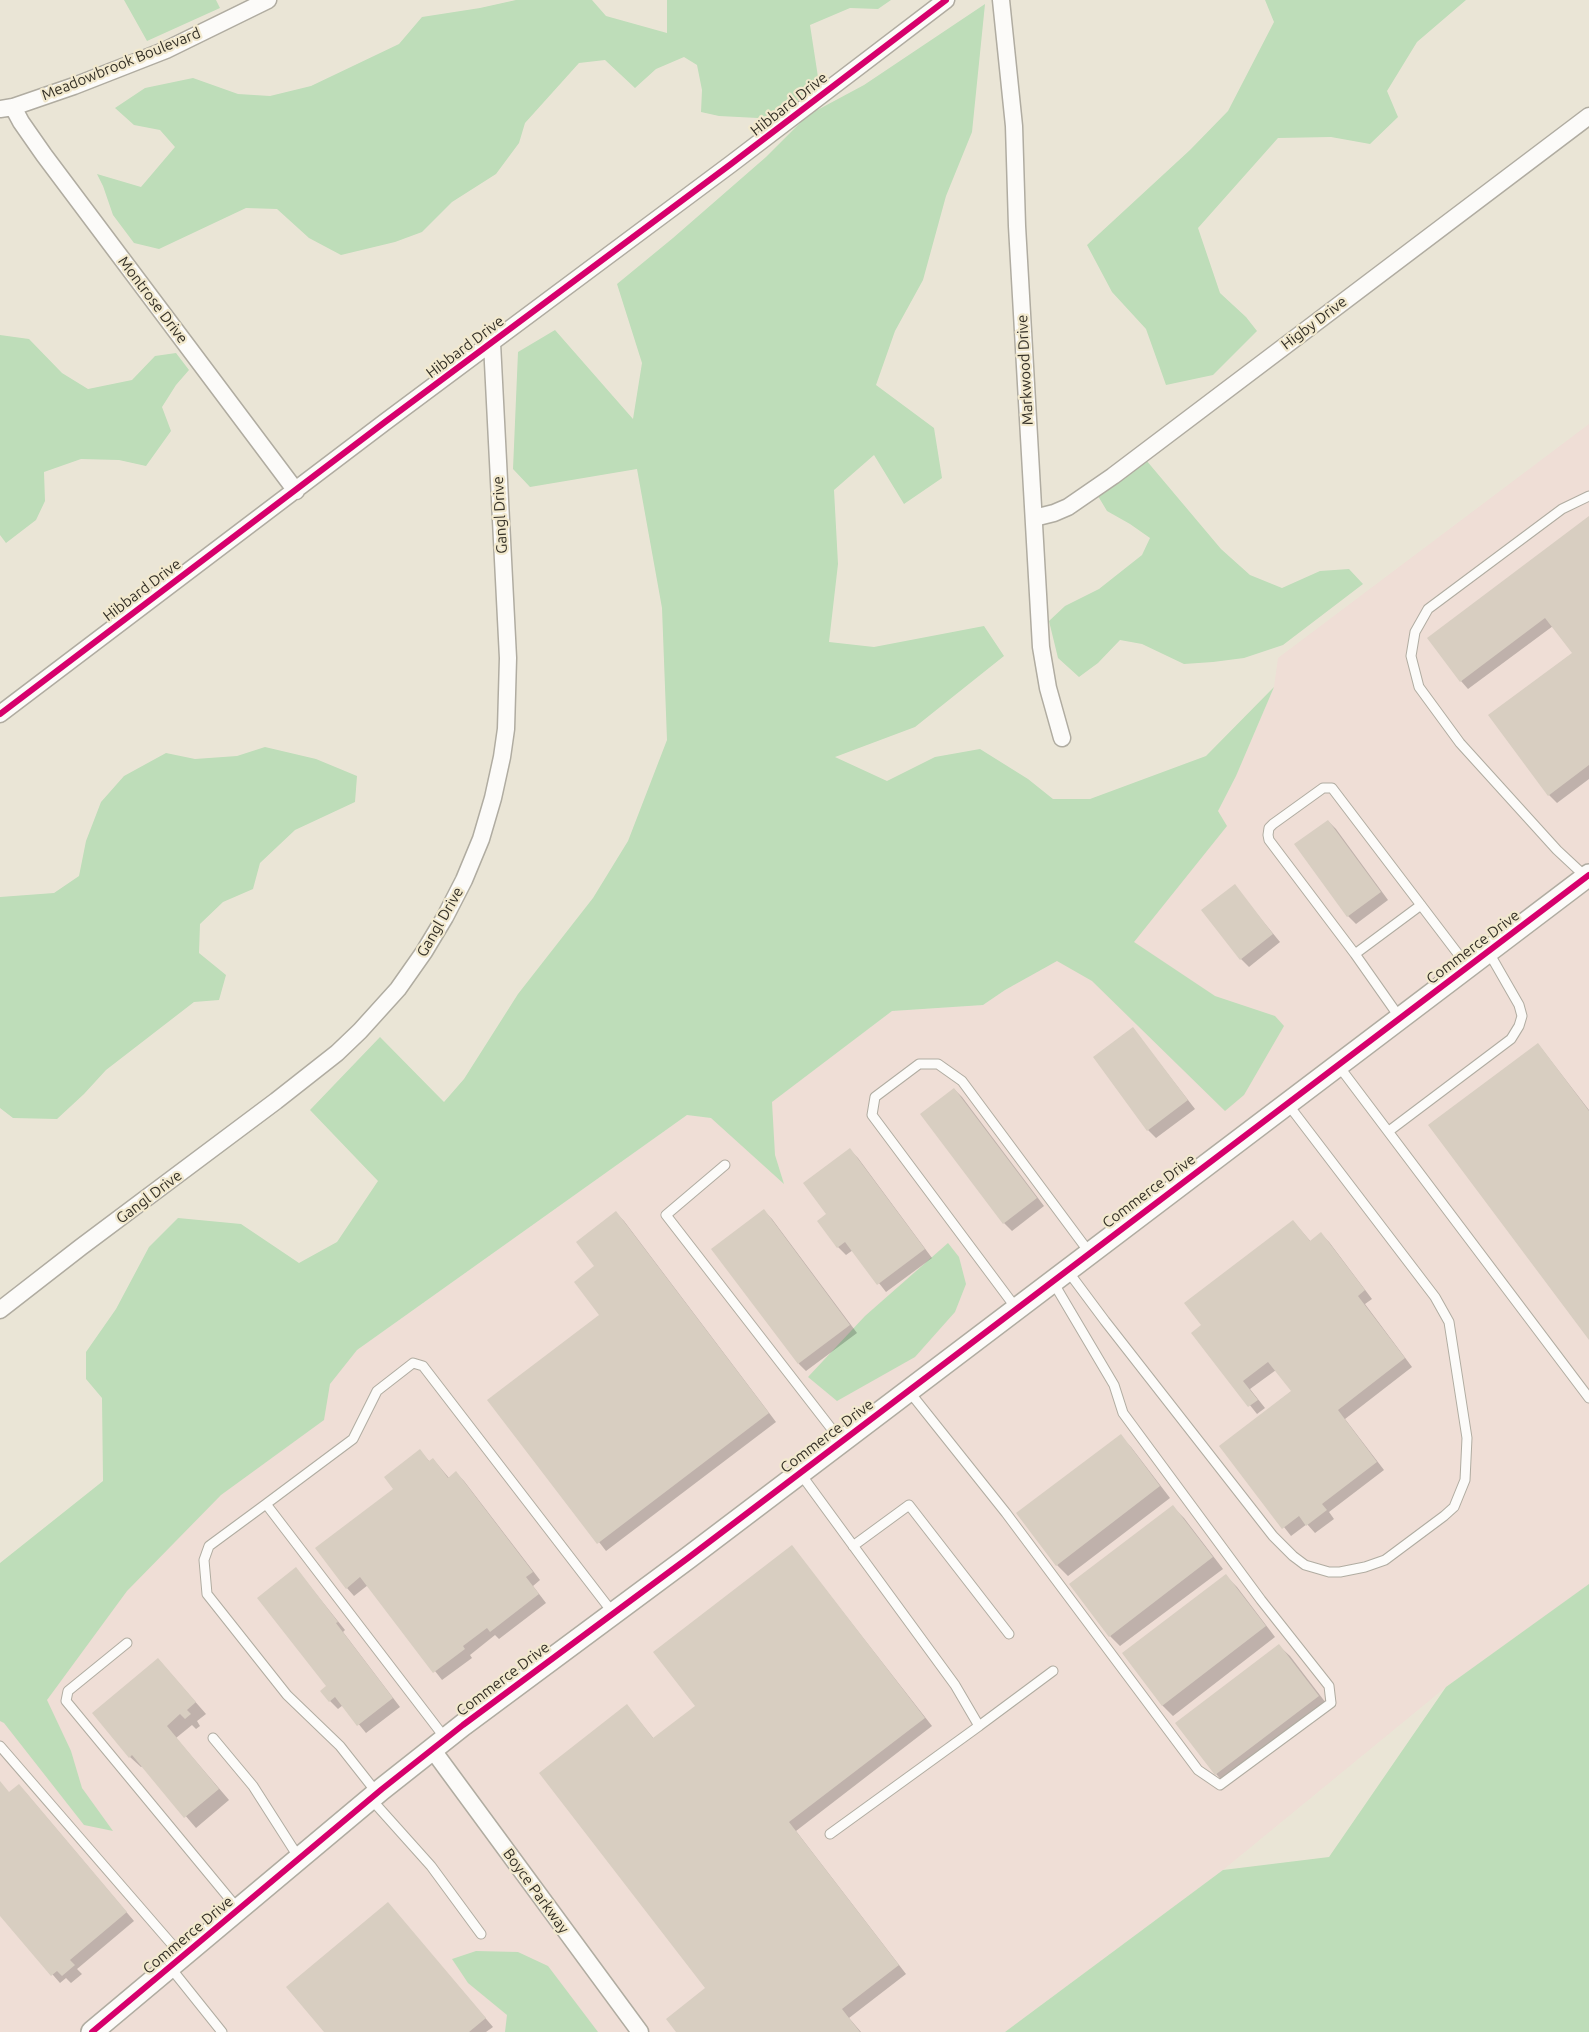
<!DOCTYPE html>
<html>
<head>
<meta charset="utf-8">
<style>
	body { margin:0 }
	canvas { display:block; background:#eae5d6 }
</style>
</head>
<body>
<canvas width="1589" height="2032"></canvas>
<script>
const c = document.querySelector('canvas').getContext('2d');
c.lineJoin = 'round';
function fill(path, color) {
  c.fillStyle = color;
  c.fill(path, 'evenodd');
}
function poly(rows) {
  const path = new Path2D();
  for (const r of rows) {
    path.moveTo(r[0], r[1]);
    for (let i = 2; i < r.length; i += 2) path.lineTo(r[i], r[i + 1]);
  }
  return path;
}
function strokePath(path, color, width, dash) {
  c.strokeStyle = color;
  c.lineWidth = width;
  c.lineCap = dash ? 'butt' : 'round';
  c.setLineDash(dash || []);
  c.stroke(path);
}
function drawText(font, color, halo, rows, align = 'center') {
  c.font = font + ' Ubuntu,sans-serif';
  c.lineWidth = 4.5;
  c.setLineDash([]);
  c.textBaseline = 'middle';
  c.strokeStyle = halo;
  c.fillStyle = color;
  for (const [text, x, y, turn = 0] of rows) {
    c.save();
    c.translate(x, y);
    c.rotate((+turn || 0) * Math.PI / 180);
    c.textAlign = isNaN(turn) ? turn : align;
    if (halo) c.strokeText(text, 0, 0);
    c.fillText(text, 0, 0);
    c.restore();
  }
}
const industrial = poly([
	[1589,424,1589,1585,1446,1687,1223,1870,1005,2032,0,2032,0,1626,357,1350,687,1115,711,1118,771,1102,892,1011,983,1005,1005,990,1056,961,1218,811,1236,776,1274,687,1278,658]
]);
const green = poly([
	[124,0,216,0,220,8,147,41],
	[516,0,592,0,606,16,667,33,667,0,891,0,878,9,850,8,810,25,818,77,789,111,758,118,719,116,701,112,702,90,697,65,684,57,656,69,635,88,605,60,579,63,525,123,519,143,496,174,452,202,422,232,395,242,341,255,309,238,277,209,246,208,159,249,134,243,113,215,103,186,97,174,141,187,175,147,160,130,134,125,115,108,145,88,193,78,238,94,270,96,311,86,399,44,422,17,480,8],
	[1265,0,1466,0,1417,42,1387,91,1398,117,1370,144,1331,137,1278,138,1198,228,1220,293,1246,317,1257,331,1213,375,1166,385,1146,329,1112,292,1087,245,1190,150,1228,111,1274,22],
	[985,4,972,132,946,196,923,280,895,331,876,385,934,428,942,478,904,504,874,455,834,490,838,564,829,642,874,647,984,626,1004,656,915,727,835,757,887,781,935,757,980,749,1028,779,1053,799,1090,799,1206,756,1274,687,1236,776,1218,811,1227,826,1134,942,1215,996,1275,1016,1284,1026,1244,1095,1225,1111,1092,981,1057,961,1005,990,983,1005,892,1011,772,1102,775,1155,784,1184,711,1118,687,1115,357,1350,330,1384,324,1420,221,1495,127,1591,47,1700,71,1751,82,1788,113,1831,84,1825,4,1723,0,1721,0,1563,103,1481,102,1398,86,1379,86,1352,116,1309,149,1247,178,1218,241,1224,299,1263,337,1242,378,1181,310,1110,380,1037,444,1102,464,1079,518,994,593,898,628,841,667,740,662,608,637,469,530,487,513,469,518,352,555,330,633,419,642,363,617,284,673,238,766,157,808,115,864,85],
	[0,335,29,339,62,373,88,389,132,380,155,356,176,353,189,370,176,385,162,407,171,431,146,466,119,460,81,459,44,472,45,501,36,520,6,543,0,535],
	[1146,460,1221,549,1250,575,1282,588,1320,571,1349,569,1363,584,1283,645,1244,658,1213,662,1184,664,1142,644,1120,640,1098,663,1079,677,1058,658,1049,621,1065,606,1099,589,1142,555,1150,538,1130,524,1107,511,1098,496],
	[265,747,316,759,357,776,355,802,295,830,260,863,253,889,223,902,200,924,199,953,226,975,219,1000,194,1002,106,1070,84,1094,57,1119,13,1118,0,1108,0,897,54,893,79,876,86,841,101,802,124,776,166,753,195,759,237,756],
	[948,1243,959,1257,966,1284,955,1312,915,1357,837,1401,808,1377,865,1316],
	[1589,1584,1589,2032,1005,2032,1223,1870,1329,1857,1446,1687],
	[476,1951,518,1952,548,1966,598,2032,505,2032,507,2015,468,1983,452,1959]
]);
const shadow = poly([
	[1589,518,1589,779,1557,803,1549,795,1490,716,1573,653,1553,626,1468,689,1461,681],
	[1328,821,1336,829,1388,900,1356,924,1348,916],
	[1234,886,1280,942,1249,967,1241,959],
	[1133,1029,1195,1109,1156,1138,1148,1130],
	[1538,1044,1589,1110,1589,1338],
	[954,1089,962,1097,1044,1206,1012,1231,1004,1223],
	[850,1150,858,1158,932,1258,886,1292,853,1250,846,1255,838,1247,828,1214],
	[764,1211,772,1219,857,1333,806,1371,799,1364],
	[616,1213,624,1221,776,1422,606,1551,489,1400,601,1315,596,1267],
	[1293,1221,1311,1242,1321,1234,1329,1242,1372,1299,1365,1304,1412,1367,1345,1419,1384,1470,1329,1512,1334,1519,1315,1533,1307,1524,1291,1536,1221,1446,1292,1391,1276,1370,1250,1389,1265,1408,1257,1414,1193,1334,1203,1326],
	[1120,1436,1131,1447,1170,1498,1068,1576,1057,1565],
	[420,1451,430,1462,433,1459,449,1478,456,1473,464,1481,540,1580,533,1586,546,1603,499,1639,495,1635,470,1655,472,1658,442,1680,368,1585,354,1596,347,1588,395,1489],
	[1173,1507,1184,1518,1223,1569,1120,1646,1110,1636],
	[792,1547,932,1726,796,1831,906,1974,849,2018,861,2032,677,2032,707,1988,627,1706,654,1739,696,1707],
	[296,1569,345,1630,343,1632,400,1707,366,1733,343,1705,338,1709,330,1701],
	[1226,1576,1237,1587,1275,1637,1173,1716,1162,1705],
	[1279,1646,1290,1656,1329,1707,1226,1785,1216,1774],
	[158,1659,206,1714,197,1721,200,1726,196,1729,192,1725,176,1738,229,1800,196,1828,143,1766,141,1767,130,1757],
	[0,1783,9,1793,26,1793,134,1921,77,1969,82,1974,71,1983,66,1978,60,1983,0,1914],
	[388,1904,493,2027,486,2032,325,2032]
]);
const building = poly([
	[1589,516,1589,765,1548,796,1488,715,1572,653,1545,618,1460,682,1427,638],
	[1328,820,1381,892,1347,917,1294,844],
	[1235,884,1273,934,1240,960,1201,910],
	[1133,1027,1188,1100,1147,1131,1093,1057],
	[1538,1043,1589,1111,1589,1340,1428,1125],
	[954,1088,1037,1198,1003,1224,920,1114],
	[850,1148,925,1249,877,1285,845,1242,837,1248,817,1221,826,1214,803,1183],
	[764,1209,850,1325,798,1364,711,1249],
	[616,1211,769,1413,597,1544,487,1400,599,1315,574,1282,594,1266,576,1242],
	[1293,1220,1310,1241,1321,1232,1365,1290,1358,1296,1405,1358,1338,1410,1377,1462,1322,1504,1327,1510,1306,1526,1299,1516,1282,1529,1219,1446,1291,1391,1268,1362,1243,1381,1258,1400,1248,1407,1191,1333,1201,1325,1184,1303],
	[1121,1434,1160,1486,1056,1566,1016,1513],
	[420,1449,429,1461,433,1458,448,1478,456,1471,533,1572,526,1577,539,1594,490,1632,487,1628,463,1646,465,1649,433,1673,360,1577,346,1589,315,1548,393,1489,384,1477],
	[1173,1505,1213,1557,1109,1637,1069,1584],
	[792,1545,925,1718,789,1822,899,1965,842,2009,860,2032,676,2032,666,2019,705,1988,539,1773,627,1704,653,1738,695,1706,653,1652],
	[296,1567,338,1622,336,1623,393,1698,357,1726,335,1697,329,1702,320,1691,326,1686,257,1598],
	[1226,1574,1266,1626,1162,1706,1122,1653],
	[1279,1644,1319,1696,1215,1775,1175,1723],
	[158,1658,196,1702,187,1710,191,1714,185,1719,180,1714,167,1726,219,1789,184,1818,132,1755,129,1758,92,1713],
	[0,1781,9,1792,19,1784,127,1912,70,1960,75,1965,62,1976,57,1971,51,1976,0,1916],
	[388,1902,486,2018,469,2032,324,2032,286,1987]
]);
const service = poly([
	[1587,878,1557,850,1460,743,1419,687,1411,656,1415,632,1428,609,1562,509,1589,496],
	[1355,954,1421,905],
	[1400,1018,1355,954,1269,840,1268,835,1269,828,1273,824,1323,788,1332,788,1468,967],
	[1338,1065,1589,1398],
	[1389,1131,1511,1039,1519,1026,1522,1016,1519,1005,1488,951],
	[725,1165,666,1215,841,1441],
	[1067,1270,1105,1321,1273,1536,1293,1556,1305,1565,1329,1572,1340,1572,1365,1567,1385,1560,1444,1516,1454,1507,1465,1480,1467,1438,1449,1322,1435,1297,1287,1103],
	[1016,1308,872,1115,875,1097,919,1064,938,1064,962,1081,1089,1252],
	[908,1390,1006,1513,1198,1770,1220,1785,1331,1703,1329,1686,1261,1600,1123,1413,1114,1385,1053,1282],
	[800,1473,955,1685,979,1726,1053,1671],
	[266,1504,353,1439,377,1391,413,1363,423,1366,613,1613],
	[853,1546,909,1505,1009,1634],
	[127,1643,68,1691,66,1701,238,1909],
	[213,1738,253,1786,299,1858],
	[0,1746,182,1956],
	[377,1793,340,1746,287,1695,207,1594,204,1560,209,1546,266,1504,445,1738],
	[371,1799,431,1866,481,1934],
	[830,1834,979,1726],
	[170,1967,222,2032]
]);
const minor = poly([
	[1001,0,1014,126,1017,226,1041,647,1048,688,1062,738],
	[13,107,21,122,44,155,296,491],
	[0,109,13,107,74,86,166,50,268,0],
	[1034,518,1054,513,1068,507,1113,476,1589,116],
	[0,714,385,422,731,164,946,0],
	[0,1310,81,1247,276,1101,337,1053,360,1031,398,989,424,952,445,917,464,880,481,839,493,798,502,757,506,729,508,658,492,343],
	[432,1749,640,2032]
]);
const tertiary = poly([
	[92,2032,382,1789,463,1725,688,1558,1589,875]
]);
const cycleway = poly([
	[0,714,385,422,731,164,946,0],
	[92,2032,382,1789,463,1725,688,1558,1589,875]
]);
const streetNames = [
	["Meadowbrook Boulevard",121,64,-22],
	["Hibbard Drive",789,104,-38],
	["Montrose Drive",153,300,53],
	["Higby Drive",1314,323,-37],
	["Hibbard Drive",465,347,-37],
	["Markwood Drive",1025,370,-93],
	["Gangl Drive",500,515,-93],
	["Hibbard Drive",142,590,-37],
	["Gangl Drive",440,922,-60],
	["Commerce Drive",1473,947,-37],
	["Commerce Drive",1149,1191,-37],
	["Gangl Drive",149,1197,-37],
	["Commerce Drive",827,1436,-37],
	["Commerce Drive",503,1679,-37],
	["Boyce Parkway",536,1891,54],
	["Commerce Drive",188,1935,-40]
];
fill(industrial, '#efded6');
fill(green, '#beddb9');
fill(shadow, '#0003');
fill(building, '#d8cec1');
strokePath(service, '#b0aca1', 11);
strokePath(minor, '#b0aca1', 19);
strokePath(tertiary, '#b0aca1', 24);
strokePath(service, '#fcfbf9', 9);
strokePath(minor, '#fcfbf9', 16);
strokePath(tertiary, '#fcfbf9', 21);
strokePath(cycleway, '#d6006c', 6);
drawText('15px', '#343026', '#f2e9ce', streetNames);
</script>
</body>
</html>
